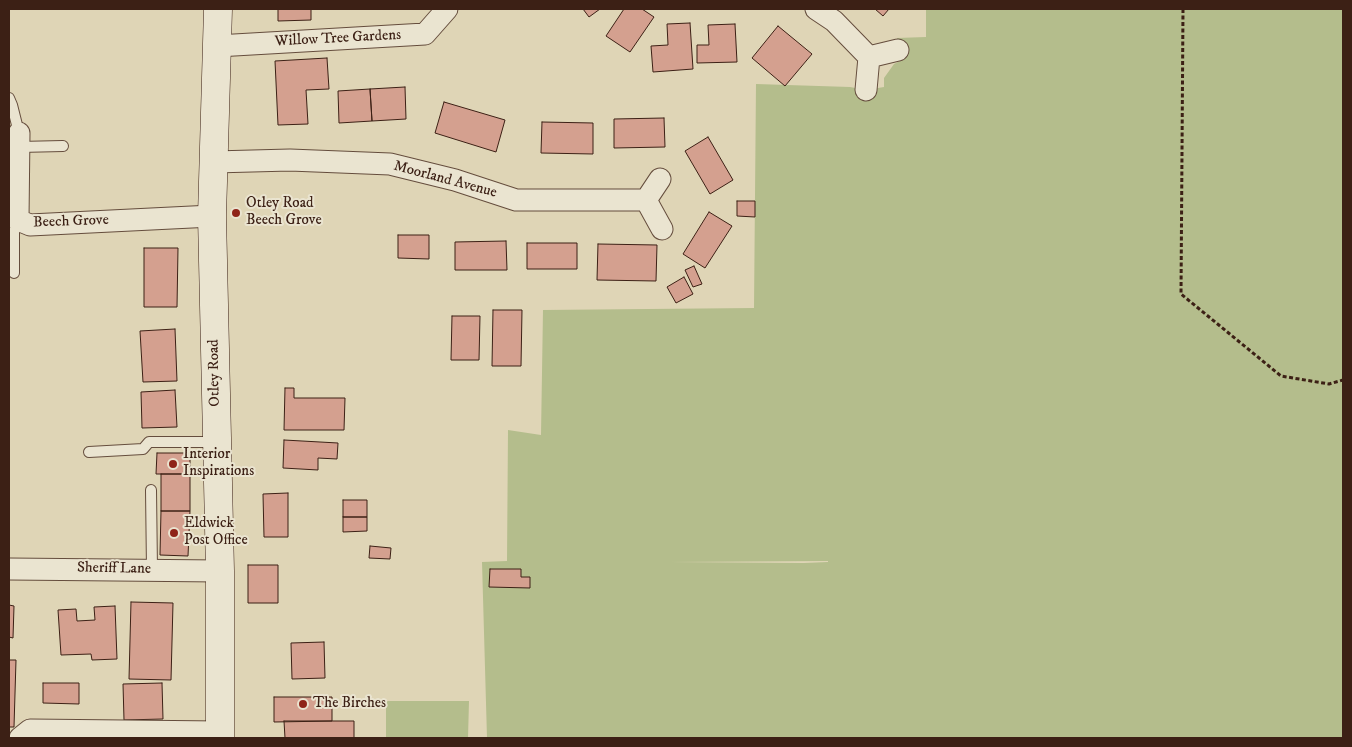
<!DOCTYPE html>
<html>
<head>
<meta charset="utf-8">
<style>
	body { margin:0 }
	#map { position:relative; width:1352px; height:747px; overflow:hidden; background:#dfd5b6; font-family:"IM FELL DW Pica",serif }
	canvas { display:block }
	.frame { position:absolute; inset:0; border:10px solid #3c2015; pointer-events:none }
</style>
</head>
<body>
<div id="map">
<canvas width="1352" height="747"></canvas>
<div class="frame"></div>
</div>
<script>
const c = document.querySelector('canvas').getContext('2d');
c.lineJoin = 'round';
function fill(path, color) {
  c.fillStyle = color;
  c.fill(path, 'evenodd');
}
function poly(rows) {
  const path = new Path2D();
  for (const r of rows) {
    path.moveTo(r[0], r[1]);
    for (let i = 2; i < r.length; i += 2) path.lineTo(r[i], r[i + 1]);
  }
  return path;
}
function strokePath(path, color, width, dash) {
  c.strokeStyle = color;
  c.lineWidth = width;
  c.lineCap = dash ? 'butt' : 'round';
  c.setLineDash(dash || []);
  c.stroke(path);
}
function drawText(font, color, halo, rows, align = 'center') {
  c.font = font + ' "IM FELL DW Pica",serif';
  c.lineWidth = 4;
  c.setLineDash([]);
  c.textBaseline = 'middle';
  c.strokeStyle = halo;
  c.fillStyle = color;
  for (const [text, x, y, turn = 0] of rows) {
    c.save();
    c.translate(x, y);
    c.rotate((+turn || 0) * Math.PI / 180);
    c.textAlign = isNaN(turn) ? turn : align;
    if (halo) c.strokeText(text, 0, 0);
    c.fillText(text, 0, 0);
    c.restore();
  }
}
const green = poly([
	[926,9,1343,9,1343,738,487,738,482,562,507,561,508,430,541,435,543,310,754,308,756,84,850,87,866,90,884,87,884,78,894,64,902,60,898,50,897,38,926,37],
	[670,562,828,561,828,562,804,563],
	[386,701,469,701,468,738,386,738]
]);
const building = poly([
	[278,9,311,9,311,20,278,21,278,9],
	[583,9,600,9,589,17,583,9],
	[624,9,642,9,654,17,630,52,606,36,624,9],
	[875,9,889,9,883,16,875,9],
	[690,23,693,69,653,72,651,46,668,45,667,24,690,23],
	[735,24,737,62,697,63,697,45,709,45,708,25,735,24],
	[778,26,812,54,785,86,752,58,778,26],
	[327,58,329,89,306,90,308,124,278,125,275,61,327,58],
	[405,87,406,119,372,121,370,89,405,87],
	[370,89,372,121,339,123,338,91,370,89],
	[444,102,505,120,496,152,435,133,444,102],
	[664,118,665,147,614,148,614,119,664,118],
	[542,122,593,123,593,154,541,153,542,122],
	[708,137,733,180,710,194,685,151,708,137],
	[737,201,755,201,755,217,737,216,737,201],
	[709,212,732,226,705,268,683,254,709,212],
	[398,235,429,235,429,259,398,258,398,235],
	[506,241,507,270,455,270,455,242,506,241],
	[527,243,577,243,577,269,527,269,527,243],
	[598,244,657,245,656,281,597,280,598,244],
	[144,248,178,248,177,307,144,307,144,248],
	[694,266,702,284,693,287,685,270,694,266],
	[684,277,693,294,676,303,667,287,684,277],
	[493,310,522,310,521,366,492,366,493,310],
	[452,316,480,316,479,360,451,360,452,316],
	[175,329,177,381,143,382,140,331,175,329],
	[285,388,294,388,294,398,345,398,344,430,284,430,285,388],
	[175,390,177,427,142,428,141,392,175,390],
	[284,440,338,443,337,459,318,458,318,470,283,468,284,440],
	[157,453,190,453,190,474,156,474,157,453],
	[161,474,190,474,190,511,161,511,161,474],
	[288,493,288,537,264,537,263,494,288,493],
	[343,500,367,500,367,517,343,517,343,500],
	[161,511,190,511,188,556,160,555,161,511],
	[343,517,367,517,367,531,343,532,343,517],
	[370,546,391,548,390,559,369,558,370,546],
	[248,565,278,565,278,603,248,603,248,565],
	[490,569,521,569,521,577,530,577,530,588,489,587,490,569],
	[131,602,173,603,171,680,129,679,131,602],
	[9,605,14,606,13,638,9,637,9,605],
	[115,606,117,659,92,660,91,654,61,655,58,610,76,609,77,621,95,620,94,607,115,606],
	[324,642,325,678,292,679,291,643,324,642],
	[9,660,16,660,14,727,9,727,9,660],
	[43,683,79,683,79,704,43,703,43,683],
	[162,683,163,719,124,720,123,684,162,683],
	[274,697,332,697,332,721,274,722,274,697],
	[284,721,354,721,354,738,285,738,284,721]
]);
const path = poly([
	[1183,9,1181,294,1281,376,1329,384,1343,380]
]);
const lane = poly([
	[9,98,12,105,19,133,17,133],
	[19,147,63,146],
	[14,273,14,232,18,220],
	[89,452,143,449,149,442,216,442],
	[151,490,152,570]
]);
const street = poly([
	[816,9,834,21,869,57,898,50],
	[217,46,425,34,447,9],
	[866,90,869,57],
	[19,133,18,220,30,225,212,216],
	[214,162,290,160,390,164,455,180,516,200,646,200,660,179],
	[646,200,662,229],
	[9,569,220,571],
	[20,738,30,730,220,732]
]);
const secondary = poly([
	[218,9,212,216,220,571,220,738]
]);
const markers = [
	[236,213,5,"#8f2418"],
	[173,464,5,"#8f2418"],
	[174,533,5,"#8f2418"],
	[303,704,5,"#8f2418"]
];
const streetNames = [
	["Willow Tree Gardens",338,39,-3],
	["Moorland Avenue",445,180,15],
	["Beech Grove",71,222,-2],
	["Otley Road",215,373,-91],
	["Sheriff Lane",114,569,1]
];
const poiNames = [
	["Otley Road",246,204],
	["Beech Grove",246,221],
	["Interior",183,455],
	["Inspirations",183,472],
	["Eldwick",184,524],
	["Post Office",184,541],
	["The Birches",313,704]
];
fill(green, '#b4bd8c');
fill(building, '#d4a08f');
strokePath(building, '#3c2015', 1);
strokePath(lane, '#654d3d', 12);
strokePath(street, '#654d3d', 23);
strokePath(secondary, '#3c2015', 29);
strokePath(path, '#3c2015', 3, [4, 2.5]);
strokePath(lane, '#eae4d0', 10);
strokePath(street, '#eae4d0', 21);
strokePath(secondary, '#eae4d0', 28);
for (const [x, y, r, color] of markers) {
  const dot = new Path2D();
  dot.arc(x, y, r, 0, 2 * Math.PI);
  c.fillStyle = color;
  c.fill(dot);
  strokePath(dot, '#eae4d0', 2);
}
drawText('15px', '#3c2015', '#eae4d0', streetNames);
drawText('15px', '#3c2015', '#eae4d0', poiNames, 'left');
</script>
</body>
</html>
